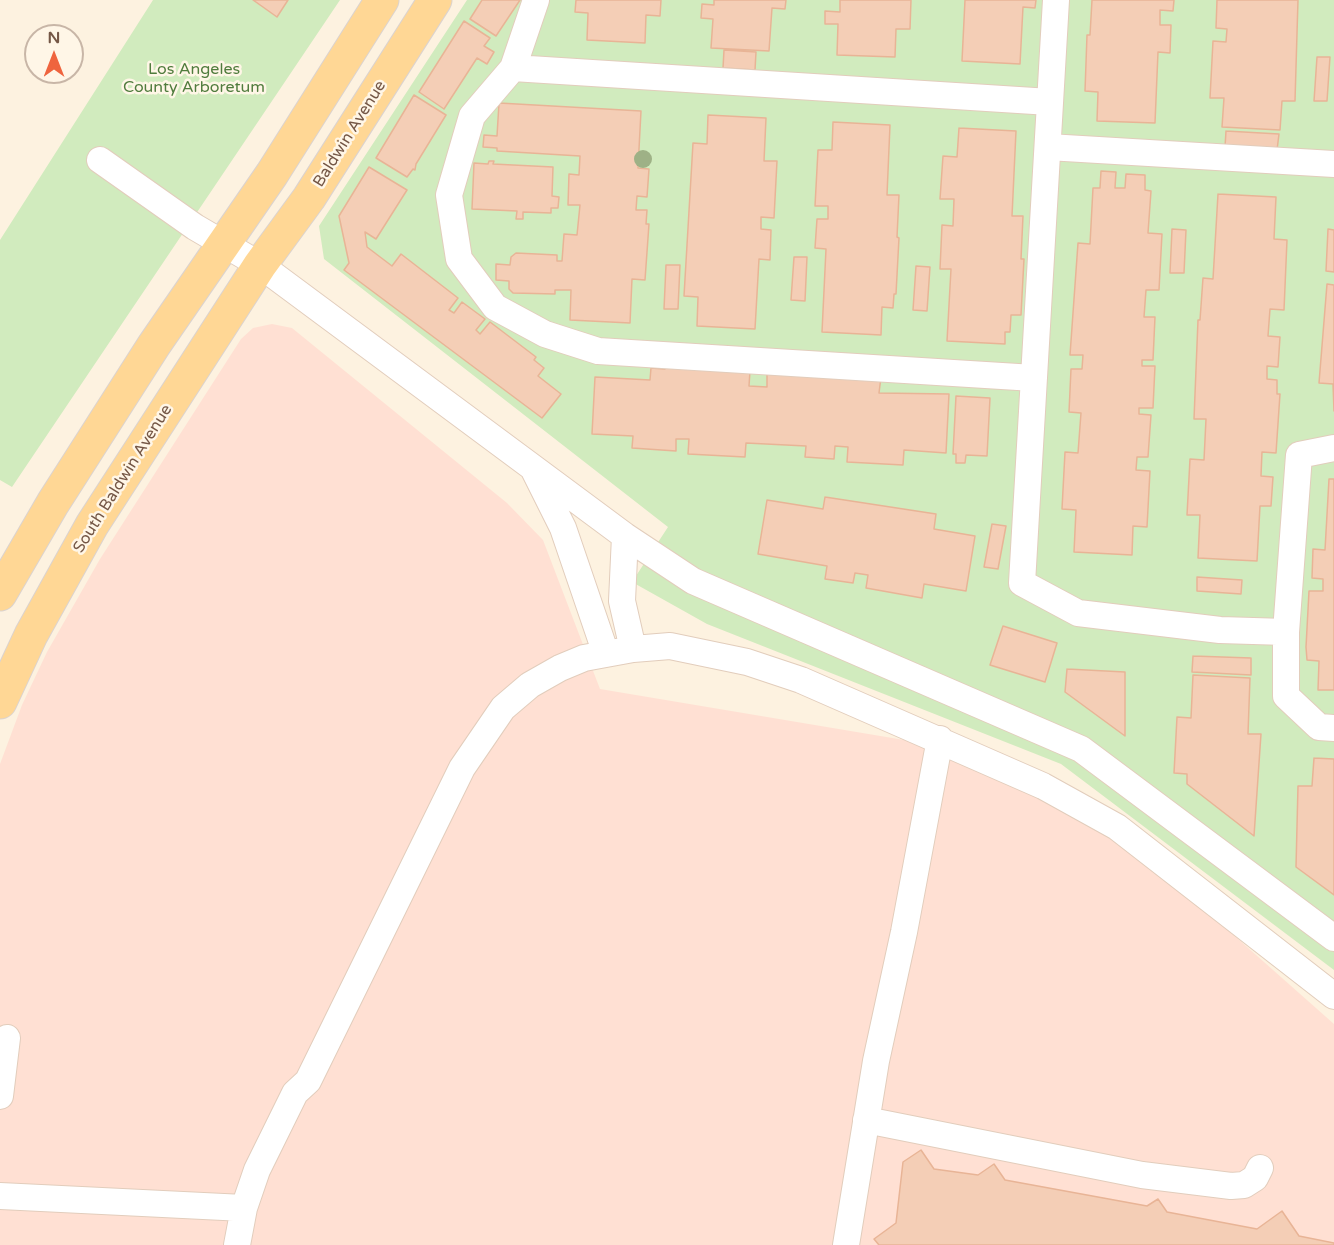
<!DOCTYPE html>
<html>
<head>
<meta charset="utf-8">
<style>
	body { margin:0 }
	#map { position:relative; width:1334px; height:1245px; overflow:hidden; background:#fdf2e0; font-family:"Varela Round",sans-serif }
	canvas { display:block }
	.north { position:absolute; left:24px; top:24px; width:60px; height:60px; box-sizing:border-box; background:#fff6e7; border:2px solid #c8b6a7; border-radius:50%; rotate:0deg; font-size:16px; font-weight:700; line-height:24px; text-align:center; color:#755746 }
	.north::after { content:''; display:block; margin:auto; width:21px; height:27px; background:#ef643e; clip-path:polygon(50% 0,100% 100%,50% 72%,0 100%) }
</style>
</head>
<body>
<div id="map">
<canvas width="1334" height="1245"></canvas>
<div class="north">N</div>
</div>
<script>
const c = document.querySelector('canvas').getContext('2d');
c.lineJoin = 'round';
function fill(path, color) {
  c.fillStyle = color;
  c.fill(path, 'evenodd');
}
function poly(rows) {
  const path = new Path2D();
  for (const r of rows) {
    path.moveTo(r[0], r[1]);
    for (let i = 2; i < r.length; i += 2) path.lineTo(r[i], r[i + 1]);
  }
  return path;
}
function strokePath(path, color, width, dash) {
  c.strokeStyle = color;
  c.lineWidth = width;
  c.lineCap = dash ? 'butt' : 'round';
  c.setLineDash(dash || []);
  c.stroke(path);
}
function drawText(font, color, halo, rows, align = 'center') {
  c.font = font + ' "Varela Round",sans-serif';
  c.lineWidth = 5;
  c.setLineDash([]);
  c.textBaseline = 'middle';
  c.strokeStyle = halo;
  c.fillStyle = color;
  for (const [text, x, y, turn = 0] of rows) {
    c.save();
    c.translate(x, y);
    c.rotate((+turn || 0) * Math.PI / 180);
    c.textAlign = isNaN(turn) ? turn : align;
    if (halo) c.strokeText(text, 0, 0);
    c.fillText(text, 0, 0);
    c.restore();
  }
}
const commercial = poly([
	[272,324,292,328,507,503,543,540,600,689,946,747,1133,846,1334,1024,1334,1245,0,1245,0,764,22,705,47,652,100,559,241,339,253,328]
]);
const green = poly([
	[153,0,340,0,12,487,0,480,0,240],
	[467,0,1334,0,1334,970,1061,764,707,624,632,582,668,527,324,259,319,226]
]);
const building = poly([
	[253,0,288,0,277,17,253,0],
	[482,0,520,0,496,36,470,19,482,0],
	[576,0,661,0,660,16,646,15,645,43,587,40,588,13,575,12,576,0],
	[714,0,786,0,785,9,772,8,769,51,711,48,713,19,701,18,702,4,714,5,714,0],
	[840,0,911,0,910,29,896,29,895,57,837,55,838,24,825,24,825,11,840,12,840,0],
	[965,0,1036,0,1035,8,1023,7,1020,64,962,61,965,0],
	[1092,0,1174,0,1173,11,1160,10,1160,25,1171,25,1170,53,1158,52,1155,123,1097,121,1098,92,1085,91,1087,35,1090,35,1092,0],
	[1217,0,1298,0,1295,101,1282,101,1280,130,1222,127,1224,98,1210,98,1213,41,1226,42,1227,29,1216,28,1217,0],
	[464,21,490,38,484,46,494,52,487,64,477,58,444,109,419,92,464,21],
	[724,50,756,52,755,70,723,68,724,50],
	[1317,57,1330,57,1327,101,1314,101,1317,57],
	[414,95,446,115,416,164,415,170,413,169,407,177,376,158,414,95],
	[499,103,641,111,638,168,649,169,647,197,637,196,636,210,647,210,646,224,649,224,645,280,632,279,630,323,570,320,571,290,555,290,555,294,513,293,509,289,509,281,496,280,496,264,510,265,511,257,516,253,557,255,557,261,562,261,564,234,577,235,580,205,568,205,569,174,579,175,580,156,497,151,497,148,483,147,484,135,497,136,499,103],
	[708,115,766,118,764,161,777,161,774,218,761,217,761,229,771,230,770,260,759,259,755,329,697,326,698,297,684,296,693,143,707,144,708,115],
	[833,122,890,125,887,195,899,195,897,237,899,238,896,294,894,294,893,308,882,307,881,335,822,332,826,249,815,248,817,219,828,219,828,206,815,206,818,150,832,150,833,122],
	[959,128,1016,131,1012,216,1023,216,1021,259,1024,259,1021,315,1011,315,1010,332,1005,332,1005,344,947,341,951,269,940,269,942,225,953,226,954,199,940,199,943,156,957,157,959,128],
	[1226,131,1279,134,1277,150,1225,147,1226,131],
	[489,161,494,161,493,164,553,167,552,196,559,197,558,208,551,208,551,213,523,212,523,219,516,219,517,211,472,209,474,163,488,164,489,161],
	[369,167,407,190,376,239,365,232,367,247,392,266,401,254,458,298,449,310,454,313,462,302,485,319,476,330,480,334,490,322,536,357,534,360,544,368,538,376,561,394,542,418,344,270,349,263,339,216,369,167],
	[1101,171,1116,172,1115,188,1125,188,1126,174,1145,175,1145,190,1151,191,1148,233,1162,234,1159,290,1146,290,1144,317,1155,317,1153,360,1142,360,1142,366,1155,366,1153,408,1139,408,1139,414,1151,415,1148,457,1137,457,1136,470,1150,471,1147,527,1133,526,1132,555,1074,552,1076,510,1062,509,1065,452,1078,453,1081,413,1069,412,1071,369,1082,369,1083,355,1070,355,1078,243,1090,244,1093,188,1100,188,1101,171],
	[1218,194,1276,197,1274,239,1287,240,1284,310,1270,309,1268,336,1280,337,1278,367,1267,366,1267,379,1277,380,1277,394,1280,394,1276,453,1262,452,1261,476,1273,477,1271,506,1260,506,1257,561,1198,558,1200,515,1187,515,1190,459,1204,460,1206,419,1194,419,1198,320,1200,320,1203,278,1213,279,1218,194],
	[1172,229,1186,230,1184,273,1170,273,1172,229],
	[1328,229,1334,230,1334,272,1326,271,1328,229],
	[794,257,807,257,805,301,791,300,794,257],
	[666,265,680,265,678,309,664,309,666,265],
	[916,266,930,267,927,311,913,310,916,266],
	[1327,284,1334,285,1334,411,1333,384,1319,383,1327,284],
	[665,366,750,371,749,386,767,387,767,374,881,377,879,393,949,394,946,453,904,450,903,465,847,462,848,447,835,446,834,459,805,457,806,446,746,443,745,457,688,454,689,439,676,439,676,451,632,448,633,436,592,434,595,377,650,380,651,368,665,369,665,366],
	[956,396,990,398,987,456,966,455,965,463,956,463,956,454,953,454,956,396],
	[1329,479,1334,479,1334,690,1318,690,1319,661,1307,660,1306,647,1309,591,1323,591,1323,579,1312,578,1313,549,1325,550,1329,479],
	[825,497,936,514,934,529,975,536,966,591,924,584,922,598,866,588,868,575,855,573,853,583,825,579,827,566,758,554,767,500,823,509,825,497],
	[992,524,1006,526,998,569,984,567,992,524],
	[1197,577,1242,580,1241,594,1197,591,1197,577],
	[1003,626,1057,643,1045,682,990,665,1003,626],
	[1193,656,1251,658,1251,675,1192,672,1193,656],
	[1067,669,1125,672,1125,736,1065,692,1067,669],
	[1193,675,1250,678,1248,734,1261,734,1254,836,1187,784,1187,774,1174,773,1177,717,1191,718,1193,675],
	[1314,758,1334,759,1334,895,1296,867,1298,786,1312,786,1314,758],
	[921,1150,934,1169,978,1175,994,1164,1005,1180,1147,1206,1158,1199,1167,1212,1257,1229,1282,1211,1299,1236,1334,1243,1334,1245,879,1245,874,1239,896,1223,903,1162,921,1150]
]);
const minor = poly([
	[536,0,513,68,472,116,449,195,459,259,495,307,545,334,598,351,1034,378],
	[1056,0,1022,583,1078,613,1220,630,1286,632],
	[513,68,1050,102],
	[1048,147,1334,164],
	[100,160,195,227,260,265,625,536,693,581,1081,749,1334,938],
	[1334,448,1299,455,1286,632,1286,696,1319,727,1334,728],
	[534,470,563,528,606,654],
	[625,536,622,601,633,649],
	[0,1096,7,1038],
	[866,1120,1142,1175,1231,1186,1244,1185,1255,1178,1260,1168],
	[0,1196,244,1208],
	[237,1245,244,1208,257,1170,295,1093,308,1081,462,768,503,708,530,685,560,668,584,658,633,649,670,646,747,662,801,680,1043,786,1117,827,1334,996],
	[846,1245,876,1061,904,932,940,739]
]);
const major = poly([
	[0,594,53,503,154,345,272,174,382,0],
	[0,702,31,635,92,525,260,265,309,198,435,0]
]);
const trees = [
	[643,159]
];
const parkNames = [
	["Los Angeles",194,70],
	["County Arboretum",194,88]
];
const streetNames = [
	["Baldwin Avenue",350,134,-58],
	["South Baldwin Avenue",123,479,-58]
];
fill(commercial, '#ffe0d3');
fill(green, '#d1ebbe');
fill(building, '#f4ceb6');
strokePath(building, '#e8b496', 1.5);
strokePath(minor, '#e2cdbc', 28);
strokePath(major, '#dbd3cf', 35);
strokePath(minor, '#fff', 26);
strokePath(major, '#ffd795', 33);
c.fillStyle = '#9eb186';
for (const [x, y] of trees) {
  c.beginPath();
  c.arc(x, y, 9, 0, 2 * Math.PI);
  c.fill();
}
drawText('16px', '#507c3d', '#fff6e7', parkNames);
drawText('16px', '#755746', '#fff6e7', streetNames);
</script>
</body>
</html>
